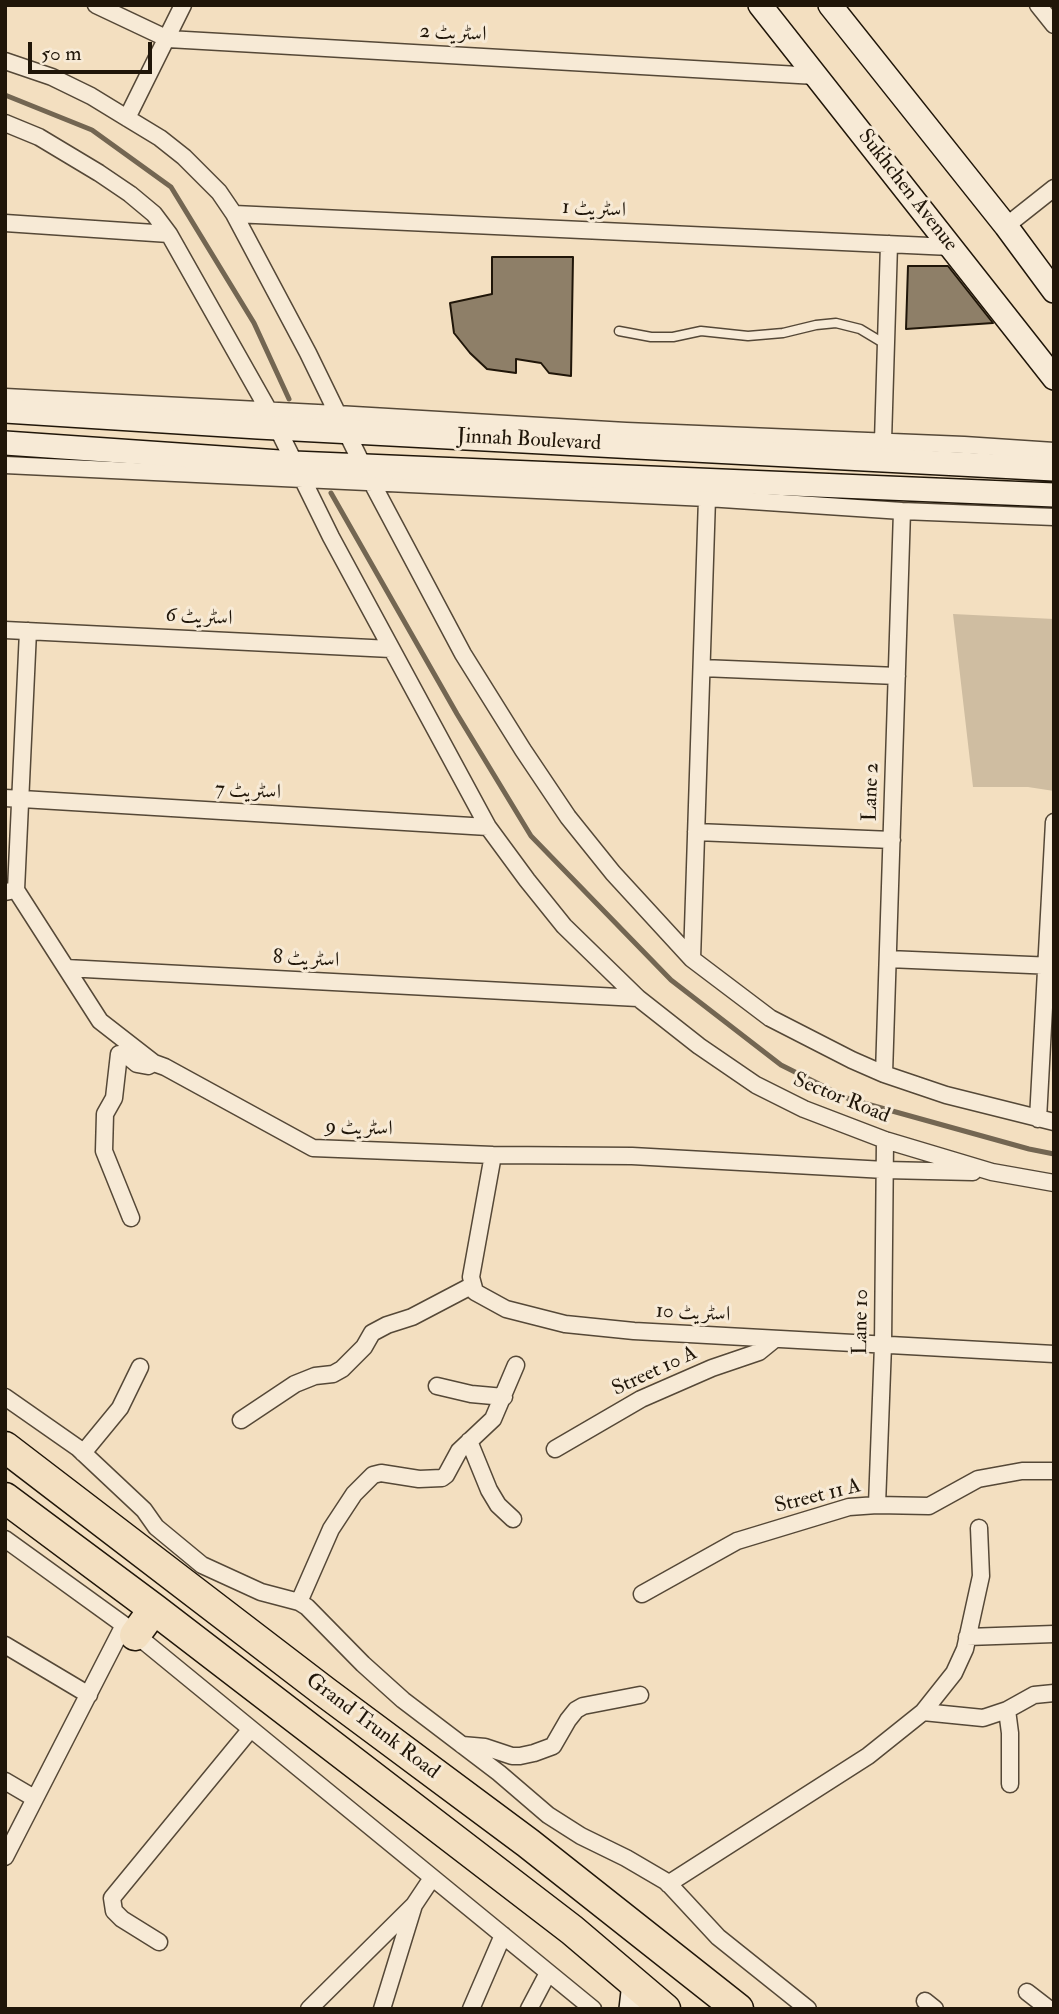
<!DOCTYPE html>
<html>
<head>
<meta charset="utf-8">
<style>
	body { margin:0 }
	#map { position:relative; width:1059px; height:2014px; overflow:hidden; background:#f3dfc0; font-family:"IM FELL Double Pica",serif }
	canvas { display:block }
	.frame { position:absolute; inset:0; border:7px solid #201609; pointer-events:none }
	.scale { position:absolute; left:28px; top:42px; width:124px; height:32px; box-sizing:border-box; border:4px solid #201609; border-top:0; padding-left:9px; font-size:21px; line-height:24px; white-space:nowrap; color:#201609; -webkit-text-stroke:5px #f7ead6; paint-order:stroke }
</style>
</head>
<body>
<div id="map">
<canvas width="1059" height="2014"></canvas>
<div class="frame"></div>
<div class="scale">50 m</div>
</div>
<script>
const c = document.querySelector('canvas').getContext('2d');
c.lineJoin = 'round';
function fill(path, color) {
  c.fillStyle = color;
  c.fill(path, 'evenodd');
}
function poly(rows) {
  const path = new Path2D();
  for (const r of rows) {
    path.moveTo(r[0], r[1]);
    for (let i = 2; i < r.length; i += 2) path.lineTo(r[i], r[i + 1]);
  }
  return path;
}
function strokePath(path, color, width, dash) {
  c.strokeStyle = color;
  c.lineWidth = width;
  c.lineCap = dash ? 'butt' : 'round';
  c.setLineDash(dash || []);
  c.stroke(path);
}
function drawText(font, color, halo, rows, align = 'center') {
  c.font = font + ' "IM FELL Double Pica",Amiri,serif';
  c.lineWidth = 6;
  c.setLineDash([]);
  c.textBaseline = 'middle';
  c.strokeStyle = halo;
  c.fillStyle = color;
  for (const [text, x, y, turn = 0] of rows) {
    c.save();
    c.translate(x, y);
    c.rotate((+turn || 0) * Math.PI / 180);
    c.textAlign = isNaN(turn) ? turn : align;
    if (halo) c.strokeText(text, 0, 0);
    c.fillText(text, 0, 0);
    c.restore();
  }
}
const green = poly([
	[953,614,1054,619,1054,791,1028,787,973,787]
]);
const stream = poly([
	[5,95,92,130,171,187,254,323,289,399],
	[331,493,457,714,531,836,671,980,781,1065,849,1099,1029,1149,1054,1154]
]);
const building = poly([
	[492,257,573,257,571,376,549,373,541,363,516,359,516,373,487,369,470,353,454,333,450,303,492,294,492,257],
	[908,266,948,266,993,323,906,329,908,266]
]);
const lane = poly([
	[619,331,651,337,673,337,701,331,748,336,783,333,816,325,836,323,860,329,885,344]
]);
const street = poly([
	[96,5,168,39,816,76],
	[1038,5,1054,25],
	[5,61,52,77,91,96,127,118,160,138,184,157,219,192,234,214,308,353,363,466,463,654,523,750,568,817,613,873,692,959,770,1018,852,1060,884,1074,946,1095,1054,1122],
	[127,118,183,5],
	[5,123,39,137,99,173,130,194,154,214,169,234,269,411,331,537,488,827,527,880,564,926,638,998,699,1046,756,1085,804,1109,885,1140,992,1172,1054,1183],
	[234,214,951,247],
	[5,223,169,234],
	[1006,226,1054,188],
	[5,397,337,414,626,431,964,445,1054,451],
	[883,441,889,244],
	[5,465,707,498,902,511,1054,517],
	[5,630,391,649],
	[702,668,897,676],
	[5,798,488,827],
	[696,832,892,840],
	[16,890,100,1021,154,1063,165,1067,313,1148,493,1155,632,1156,885,1170,973,1172],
	[5,892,16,890,28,631],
	[692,959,707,498],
	[888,959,1054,966],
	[66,968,638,998],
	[884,1074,902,511],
	[1038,1119,1054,822],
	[493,1155,471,1277,475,1292,506,1309,565,1324,634,1331,1054,1354],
	[131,1218,104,1151,105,1114,114,1098,119,1054,125,1054,137,1064,148,1066,154,1063],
	[437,1386,471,1394,504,1397],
	[5,1397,78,1448,144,1510,156,1527,202,1565,261,1592,299,1602,307,1607,363,1664,403,1700,499,1773,548,1815,581,1836,626,1858,667,1882,718,1937,808,2009],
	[241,1420,295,1384,315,1376,333,1374,342,1369,364,1347,372,1333,387,1325,412,1317,473,1285],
	[469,1441,489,1490,498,1505,513,1519],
	[555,1449,641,1399,712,1368,759,1352,775,1339],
	[83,1453,120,1408,140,1367],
	[877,1505,883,1345,885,1140],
	[5,1539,124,1625,593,2009],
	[642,1594,737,1541,849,1507,877,1505,929,1506,978,1479,1022,1471,1054,1471],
	[299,1602,331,1529,354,1494,373,1475,381,1473,419,1479,442,1478,446,1475,459,1451,493,1419,516,1365],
	[967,1637,1054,1634],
	[5,1645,89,1695],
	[1007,1710,1010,1733,1010,1784],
	[923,1712,983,1718,1007,1710,1034,1695,1054,1693],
	[462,1745,485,1747,512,1756,520,1756,534,1753,553,1746,568,1720,576,1710,583,1706,640,1695],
	[5,1781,34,1798],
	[5,1857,124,1625],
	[668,1884,868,1756,923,1712,954,1673,965,1649,981,1576,979,1528],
	[159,1942,122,1919,114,1911,112,1898,250,1730],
	[1027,1992,1049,2009],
	[925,2001,935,2009],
	[309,2009,414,1905],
	[382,2009,414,1905,432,1878],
	[471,2009,503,1935],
	[529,2009,548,1973]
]);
const secondary = poly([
	[760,5,1054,378],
	[830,5,1006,226,1054,291],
	[5,411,258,427,1054,469],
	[5,443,294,463,1054,495],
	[631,2009,634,1983]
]);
const highway = poly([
	[5,1447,325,1692,528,1843,738,2009],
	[5,1498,154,1609,572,1930,665,2009],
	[135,1635,154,1609]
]);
const streetNames = [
	["اسٹریٹ 2",453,34,3],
	["Sukhchen Avenue",907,191,52],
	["اسٹریٹ 1",594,210,3],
	["Jinnah Boulevard",529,441,3],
	["اسٹریٹ 6",199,618,3],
	["اسٹریٹ 7",248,792,3],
	["Lane 2",872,792,-88],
	["اسٹریٹ 8",306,960,3],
	["Sector Road",841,1099,22],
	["اسٹریٹ 9",359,1129,2],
	["اسٹریٹ 10",693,1314,3],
	["Lane 10",862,1322,-89],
	["Street 10 A",655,1372,-25],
	["Street 11 A",818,1497,-14],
	["Grand Trunk Road",372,1727,37]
];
fill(green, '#cfbda1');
strokePath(stream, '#736652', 5);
fill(building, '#8e7f68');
strokePath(building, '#201609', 2);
strokePath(lane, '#554837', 11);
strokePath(street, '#554837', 19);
strokePath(secondary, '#201609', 26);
strokePath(highway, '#201609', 33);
strokePath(lane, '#f7ead6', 8);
strokePath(street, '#f7ead6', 16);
strokePath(secondary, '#f7ead6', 23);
strokePath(highway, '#f3dfc0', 30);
drawText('21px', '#201609', '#f7ead6', streetNames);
</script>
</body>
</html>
